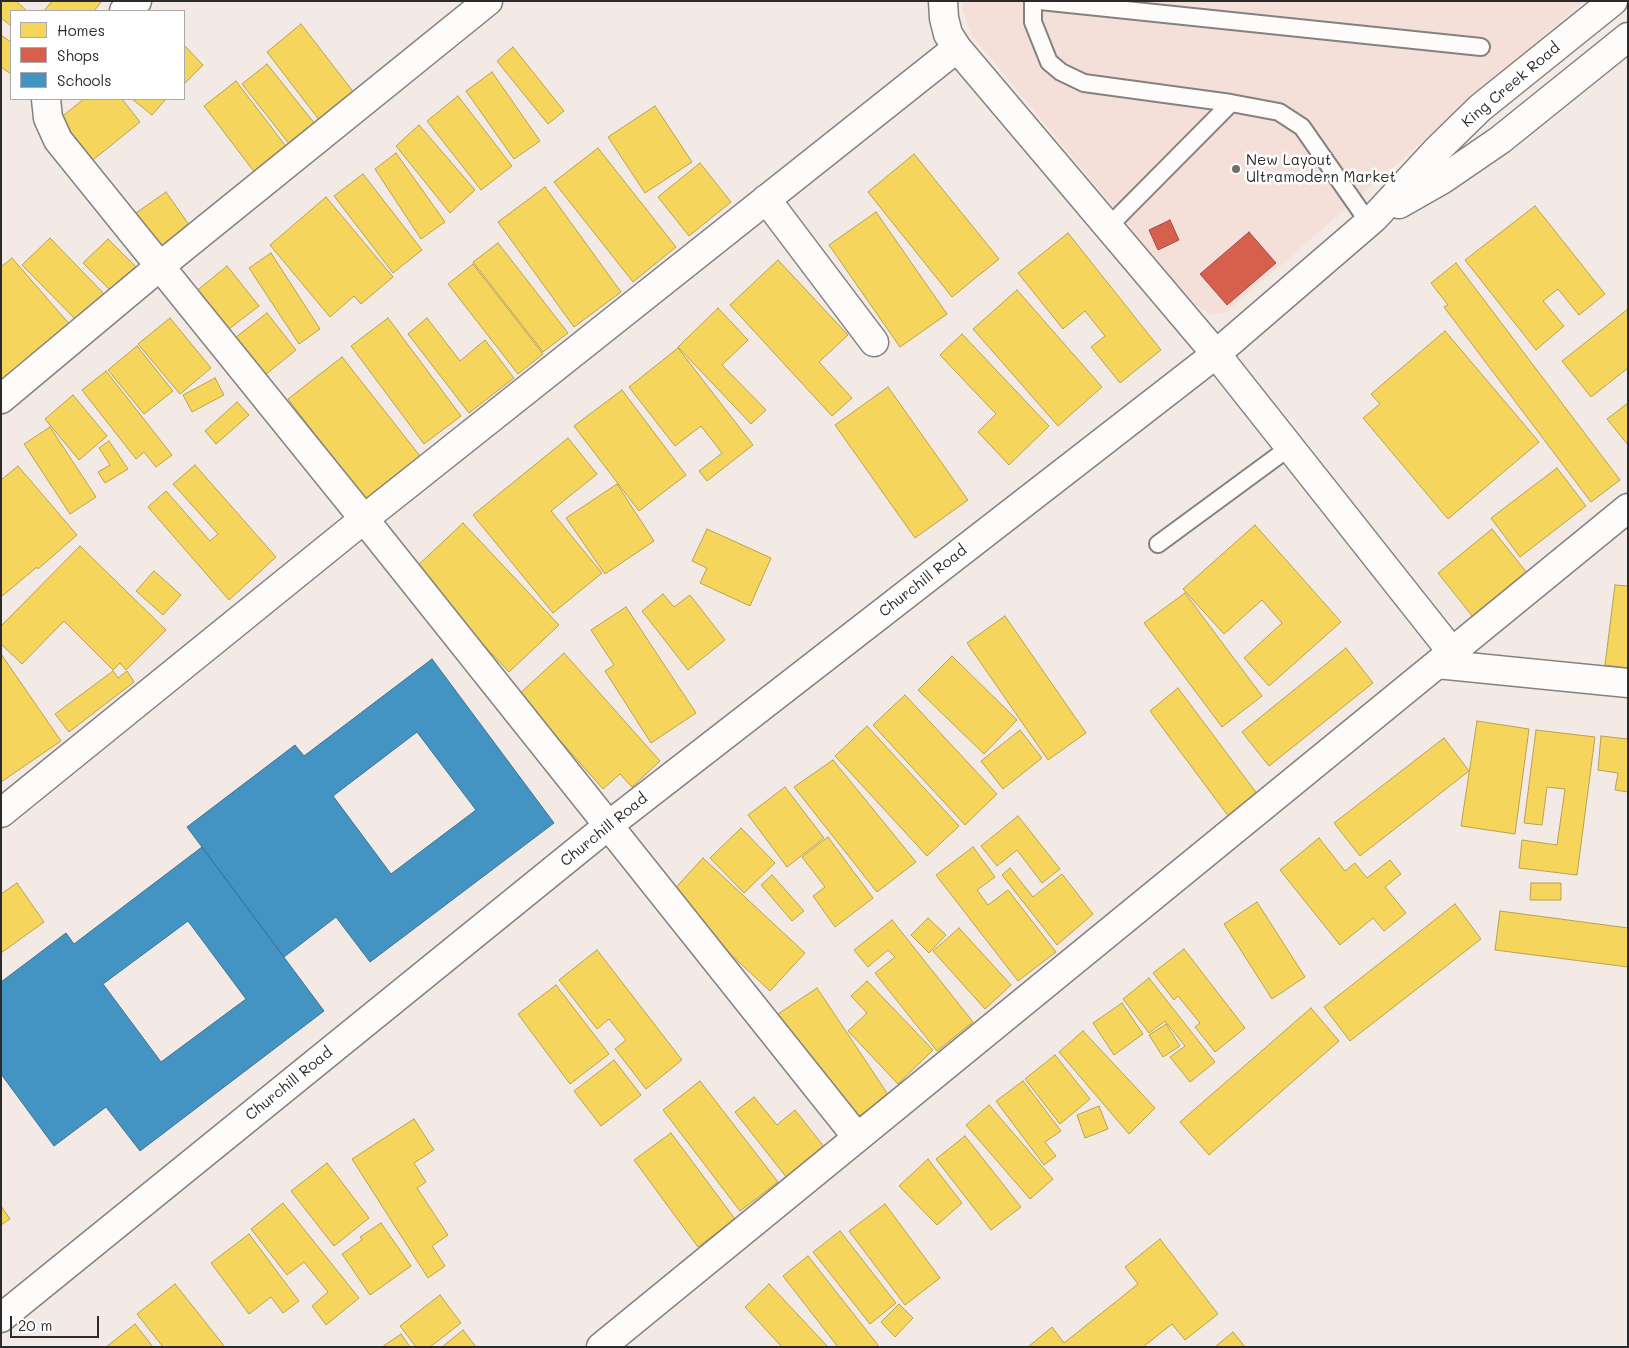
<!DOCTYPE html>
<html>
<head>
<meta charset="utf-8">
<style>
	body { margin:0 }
	#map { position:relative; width:1629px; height:1348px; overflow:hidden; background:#f3eae6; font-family:Mali,sans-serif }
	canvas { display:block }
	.frame { position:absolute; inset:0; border:2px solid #2b2b2b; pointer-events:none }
	.legend { position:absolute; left:10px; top:10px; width:175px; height:90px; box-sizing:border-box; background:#fff; border:1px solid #aaa; margin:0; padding:6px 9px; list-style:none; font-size:15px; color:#2b2b2b }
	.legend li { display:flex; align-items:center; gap:10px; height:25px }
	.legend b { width:25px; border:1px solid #aaa }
	.scale { position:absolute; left:10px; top:1316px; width:89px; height:22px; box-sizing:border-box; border:2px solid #2b2b2b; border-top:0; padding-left:6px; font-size:15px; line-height:18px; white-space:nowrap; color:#2b2b2b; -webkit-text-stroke:4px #fff; paint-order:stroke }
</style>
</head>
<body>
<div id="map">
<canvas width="1629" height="1348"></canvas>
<div class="frame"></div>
<ul class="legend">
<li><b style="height:14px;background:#f6d55c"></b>Homes</li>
<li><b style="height:14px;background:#d6604d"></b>Shops</li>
<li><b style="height:14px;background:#4393c3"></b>Schools</li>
</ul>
<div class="scale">20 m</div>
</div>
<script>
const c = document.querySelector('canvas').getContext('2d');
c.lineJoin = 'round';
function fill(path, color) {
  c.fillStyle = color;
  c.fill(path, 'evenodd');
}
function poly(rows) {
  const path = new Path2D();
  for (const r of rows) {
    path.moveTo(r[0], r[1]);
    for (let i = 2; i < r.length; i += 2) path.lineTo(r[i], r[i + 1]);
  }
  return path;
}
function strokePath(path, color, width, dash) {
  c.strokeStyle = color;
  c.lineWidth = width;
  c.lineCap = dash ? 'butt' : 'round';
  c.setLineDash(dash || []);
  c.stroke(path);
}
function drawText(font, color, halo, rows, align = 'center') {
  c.font = font + ' Mali,sans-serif';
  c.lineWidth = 5;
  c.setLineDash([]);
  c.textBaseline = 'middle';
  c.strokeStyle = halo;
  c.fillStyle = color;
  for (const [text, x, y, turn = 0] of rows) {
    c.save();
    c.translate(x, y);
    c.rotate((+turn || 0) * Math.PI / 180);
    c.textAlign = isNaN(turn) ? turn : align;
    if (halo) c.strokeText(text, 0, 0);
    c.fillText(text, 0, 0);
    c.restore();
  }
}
const built = poly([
	[963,1,1584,1,1227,312,1211,315,1192,303,971,34,962,8]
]);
const homes = poly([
	[1,1,16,1,27,11,11,11,11,26,1,18,1,1],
	[52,1,102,1,94,11,44,11,52,1],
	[301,24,365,107,330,134,267,52,301,24],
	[1,35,11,42,11,74,1,67,1,35],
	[184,45,203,65,184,84,184,45],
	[513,47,564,111,548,124,497,61,513,47],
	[267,64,319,129,294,150,242,84,267,64],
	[492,72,540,141,514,159,466,91,492,72],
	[236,81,288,149,256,174,204,106,236,81],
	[458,96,512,166,481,190,427,121,458,96],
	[84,99,122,99,140,122,93,160,60,118,84,99],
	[132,99,166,99,152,115,132,99],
	[655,106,692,162,645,193,608,137,655,106],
	[419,125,475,190,450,213,396,146,419,125],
	[598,148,676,247,633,282,554,182,598,148],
	[396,153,445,222,421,239,375,169,396,153],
	[914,154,999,259,952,297,868,192,914,154],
	[700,163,731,202,689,236,658,197,700,163],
	[363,174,422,250,393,273,334,196,363,174],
	[545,187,621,292,574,327,498,222,545,187],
	[166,192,194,232,164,253,136,213,166,192],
	[326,197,393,277,361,304,354,296,330,317,270,245,326,197],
	[1535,206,1605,294,1579,315,1558,289,1543,301,1564,326,1536,350,1465,260,1535,206],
	[876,212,947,314,900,347,829,245,876,212],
	[1068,233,1161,350,1120,383,1091,347,1105,336,1085,311,1063,329,1018,273,1068,233],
	[50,238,111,301,84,328,22,265,50,238],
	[108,239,140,271,115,295,83,263,108,239],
	[498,243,568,333,543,352,473,262,498,243],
	[271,253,320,329,299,344,249,268,271,253],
	[12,258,71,326,41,352,38,349,1,381,1,267,12,258],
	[778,260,848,335,819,362,852,398,832,416,730,305,778,260],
	[1456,263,1620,480,1591,502,1444,307,1448,305,1431,283,1456,263],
	[473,264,543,354,518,374,448,284,473,264],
	[227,266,259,306,225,332,194,293,227,266],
	[1017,290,1102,387,1058,426,973,329,1017,290],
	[718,308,748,340,722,365,766,410,751,424,678,347,718,308],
	[1628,309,1628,368,1591,397,1562,361,1628,309],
	[267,313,296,350,260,379,231,341,267,313],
	[170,318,211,368,180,394,138,344,170,318],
	[388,318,461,416,424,444,351,346,388,318],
	[427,318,460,361,485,340,514,378,469,413,408,334,427,318],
	[1445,331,1539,442,1448,519,1363,418,1380,404,1371,394,1445,331],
	[962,334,1049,426,1009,465,978,432,996,414,940,355,962,334],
	[137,346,173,391,144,414,108,370,137,346],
	[678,348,753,445,707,481,699,471,722,453,701,426,675,446,629,387,678,348],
	[342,357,420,456,365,499,288,399,342,357],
	[106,371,172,455,156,467,144,452,136,459,82,390,106,371],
	[215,378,224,395,192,412,183,395,215,378],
	[888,387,968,500,915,538,835,425,888,387],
	[622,390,686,475,639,511,574,426,622,390],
	[73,395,107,436,79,460,45,419,73,395],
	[237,402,249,415,216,444,205,431,237,402],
	[1628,403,1628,445,1607,419,1628,403],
	[50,427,96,497,70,514,24,444,50,427],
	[568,438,597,474,551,511,602,573,553,613,473,515,568,438],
	[109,441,128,469,105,483,98,472,110,465,99,448,109,441],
	[195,465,276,557,229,600,148,507,166,491,210,541,218,534,173,484,195,465],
	[18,466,77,535,38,569,37,567,1,597,1,480,18,466],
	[1557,468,1586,506,1520,557,1491,518,1557,468],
	[617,484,654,541,605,574,566,518,617,484],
	[463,523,559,625,509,672,413,570,463,523],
	[1255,525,1341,622,1269,686,1244,658,1282,623,1262,600,1224,634,1183,589,1255,525],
	[707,529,771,558,750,606,700,583,707,568,692,561,707,529],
	[1492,529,1527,573,1473,617,1438,573,1492,529],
	[80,546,166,630,126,670,120,663,113,670,64,621,22,664,1,644,1,626,80,546],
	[154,571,181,595,163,615,136,591,154,571],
	[1615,585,1628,586,1628,668,1605,665,1615,585],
	[1185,593,1262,696,1222,727,1144,623,1185,593],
	[663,594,674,607,690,595,725,640,688,670,642,611,663,594],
	[626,607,696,713,651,743,605,671,614,665,591,630,626,607],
	[1005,616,1086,733,1048,760,967,643,1005,616],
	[1346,648,1373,683,1269,766,1242,732,1346,648],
	[564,653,660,761,632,787,620,774,603,789,519,694,564,653],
	[1,654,61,741,1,782,1,654],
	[952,656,1017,720,984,754,918,690,952,656],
	[113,671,118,678,127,671,134,682,69,732,55,714,113,671],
	[1178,688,1261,799,1232,821,1150,711,1178,688],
	[905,695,997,794,965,825,873,725,905,695],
	[1477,721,1529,729,1515,834,1461,826,1477,721],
	[867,726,959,826,927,856,835,756,867,726],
	[1020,730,1042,758,1003,789,981,761,1020,730],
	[1536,730,1595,737,1577,875,1519,868,1522,840,1557,845,1565,789,1547,787,1542,825,1524,823,1536,730],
	[1601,736,1628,739,1628,792,1615,790,1618,773,1598,770,1601,736],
	[1444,738,1469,771,1360,856,1334,823,1444,738],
	[833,760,916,862,877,892,794,787,833,760],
	[785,787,824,838,787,867,748,815,785,787],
	[1018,816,1060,869,1042,883,1017,850,997,866,981,846,1018,816],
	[741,828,775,863,744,893,710,858,741,828],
	[828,837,873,898,835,927,813,896,825,887,802,857,828,837],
	[1319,838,1345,871,1355,863,1367,878,1390,860,1401,874,1385,887,1406,913,1384,931,1373,918,1340,945,1280,870,1319,838],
	[973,847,995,877,977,890,988,905,1008,890,1056,952,1018,981,936,875,973,847],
	[703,858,805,953,770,991,668,896,703,858],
	[1010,868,1033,897,1062,874,1093,914,1057,945,1002,875,1010,868],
	[772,875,804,911,792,921,761,885,772,875],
	[17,883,44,922,1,953,1,894,17,883],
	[1531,883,1561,883,1561,900,1530,900,1531,883],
	[1257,902,1305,977,1272,999,1224,924,1257,902],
	[1455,904,1481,939,1350,1041,1324,1007,1455,904],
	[1500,911,1628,928,1628,967,1495,950,1500,911],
	[928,918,946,935,929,953,911,935,928,918],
	[892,920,973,1022,937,1051,875,973,895,957,888,950,868,967,854,950,892,920],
	[959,928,1011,985,985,1009,933,951,959,928],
	[1184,949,1245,1028,1215,1052,1195,1027,1200,1023,1178,996,1174,1000,1153,973,1184,949],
	[597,950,682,1060,646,1089,615,1049,626,1040,609,1019,597,1029,559,980,597,950],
	[1149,978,1215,1062,1190,1082,1170,1057,1185,1046,1165,1021,1149,1033,1123,999,1149,978],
	[867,981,933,1050,898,1084,848,1031,867,1013,851,996,867,981],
	[556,985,609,1054,570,1084,518,1014,556,985],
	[817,988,889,1096,847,1124,775,1016,817,988],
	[1122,1003,1143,1034,1114,1055,1093,1023,1122,1003],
	[1311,1008,1339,1041,1209,1155,1180,1122,1311,1008],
	[1166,1024,1180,1046,1163,1057,1149,1035,1166,1024],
	[1083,1031,1155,1108,1129,1134,1059,1052,1083,1031],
	[1055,1055,1090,1099,1060,1124,1025,1079,1055,1055],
	[614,1060,641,1095,601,1126,574,1091,614,1060],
	[700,1081,778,1182,740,1211,663,1110,700,1081],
	[1023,1081,1061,1131,1045,1142,1056,1156,1044,1165,996,1101,1023,1081],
	[754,1097,777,1125,795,1110,825,1148,787,1178,735,1112,754,1097],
	[989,1105,1053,1179,1030,1199,966,1125,989,1105],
	[1099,1106,1108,1129,1085,1138,1077,1115,1099,1106],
	[414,1119,434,1150,414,1163,426,1182,417,1188,448,1235,432,1246,445,1266,428,1278,352,1159,414,1119],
	[671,1133,735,1219,698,1247,634,1160,671,1133],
	[965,1136,1021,1207,991,1230,936,1159,965,1136],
	[928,1159,962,1203,937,1225,899,1186,928,1159],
	[327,1163,369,1218,334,1246,291,1191,327,1163],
	[283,1203,359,1298,326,1325,312,1306,328,1292,304,1262,287,1275,251,1229,283,1203],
	[885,1204,940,1278,905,1305,849,1231,885,1204],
	[1,1206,10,1219,1,1225,1,1206],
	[381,1223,411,1266,370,1295,342,1254,362,1240,360,1237,381,1223],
	[840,1231,896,1303,870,1324,813,1252,840,1231],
	[249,1234,299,1301,283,1313,271,1297,249,1314,211,1263,249,1234],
	[1160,1239,1218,1314,1185,1340,1172,1324,1143,1347,1028,1347,1052,1327,1064,1343,1138,1284,1125,1267,1160,1239],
	[808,1256,878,1345,877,1347,838,1347,783,1276,808,1256],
	[175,1284,225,1347,163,1347,137,1314,175,1284],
	[769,1284,828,1347,782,1347,745,1307,769,1284],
	[440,1295,461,1323,430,1347,416,1347,400,1326,440,1295],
	[899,1304,913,1318,895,1337,881,1322,899,1304],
	[135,1324,153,1347,106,1347,135,1324],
	[463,1330,476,1347,442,1347,463,1330],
	[1233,1332,1245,1347,1215,1347,1233,1332],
	[401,1334,410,1347,382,1347,401,1334]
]);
const shops = poly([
	[1170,220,1179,240,1158,250,1149,230,1170,220],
	[1249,232,1276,263,1227,305,1200,274,1249,232]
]);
const schools = poly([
	[432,659,554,823,370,962,336,917,284,957,187,827,295,745,304,756,432,659],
	[417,732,476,810,391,874,333,796,417,732],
	[202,847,324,1011,140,1151,106,1107,54,1146,1,1074,1,982,66,933,74,944,202,847],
	[188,921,246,999,161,1062,103,984,188,921]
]);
const lane = poly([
	[1033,1,1033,22,1049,62,1061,72,1084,83,1231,103,1279,112,1302,127,1369,223],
	[1040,1,1481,47],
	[1108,227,1231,103],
	[1158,544,1290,447]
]);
const street = poly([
	[943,1,944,18,948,34,957,48,1216,354,1452,652],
	[124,11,137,1],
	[46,99,48,118,58,140,364,519,857,1137],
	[766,199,874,342],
	[1,399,159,267,488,1],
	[1437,664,1628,683],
	[1,813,364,519,957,48],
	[601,1347,1628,508]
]);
const secondary = poly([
	[1399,204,1443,179,1500,140,1628,37],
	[1,1318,609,825,1216,354,1374,218,1438,149,1480,108,1613,1]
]);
const markers = [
	[1236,169,5,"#716e6c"]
];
const streetNames = [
	["King Creek Road",1511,85,-40],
	["Churchill Road",923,581,-38],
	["Churchill Road",604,830,-39],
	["Churchill Road",289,1084,-39]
];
const poiNames = [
	["New Layout",1246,160],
	["Ultramodern Market",1246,177]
];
fill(built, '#f4e0d8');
fill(homes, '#f6d55c');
strokePath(homes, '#b9a24d', 1);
fill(shops, '#d6604d');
strokePath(shops, '#a35043', 1);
fill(schools, '#4393c3');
strokePath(schools, '#3c7495', 1);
strokePath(lane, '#85817f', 20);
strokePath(street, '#85817f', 31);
strokePath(secondary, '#85817f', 31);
strokePath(lane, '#fdfcfb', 16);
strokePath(street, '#fdfcfb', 28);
strokePath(secondary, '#fdfcfb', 28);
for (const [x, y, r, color] of markers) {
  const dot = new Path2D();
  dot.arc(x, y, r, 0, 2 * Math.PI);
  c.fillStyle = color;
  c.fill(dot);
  strokePath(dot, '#fff', 2);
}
drawText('15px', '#2b2b2b', '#fff', streetNames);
drawText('15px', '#2b2b2b', '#fff', poiNames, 'left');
</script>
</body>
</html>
